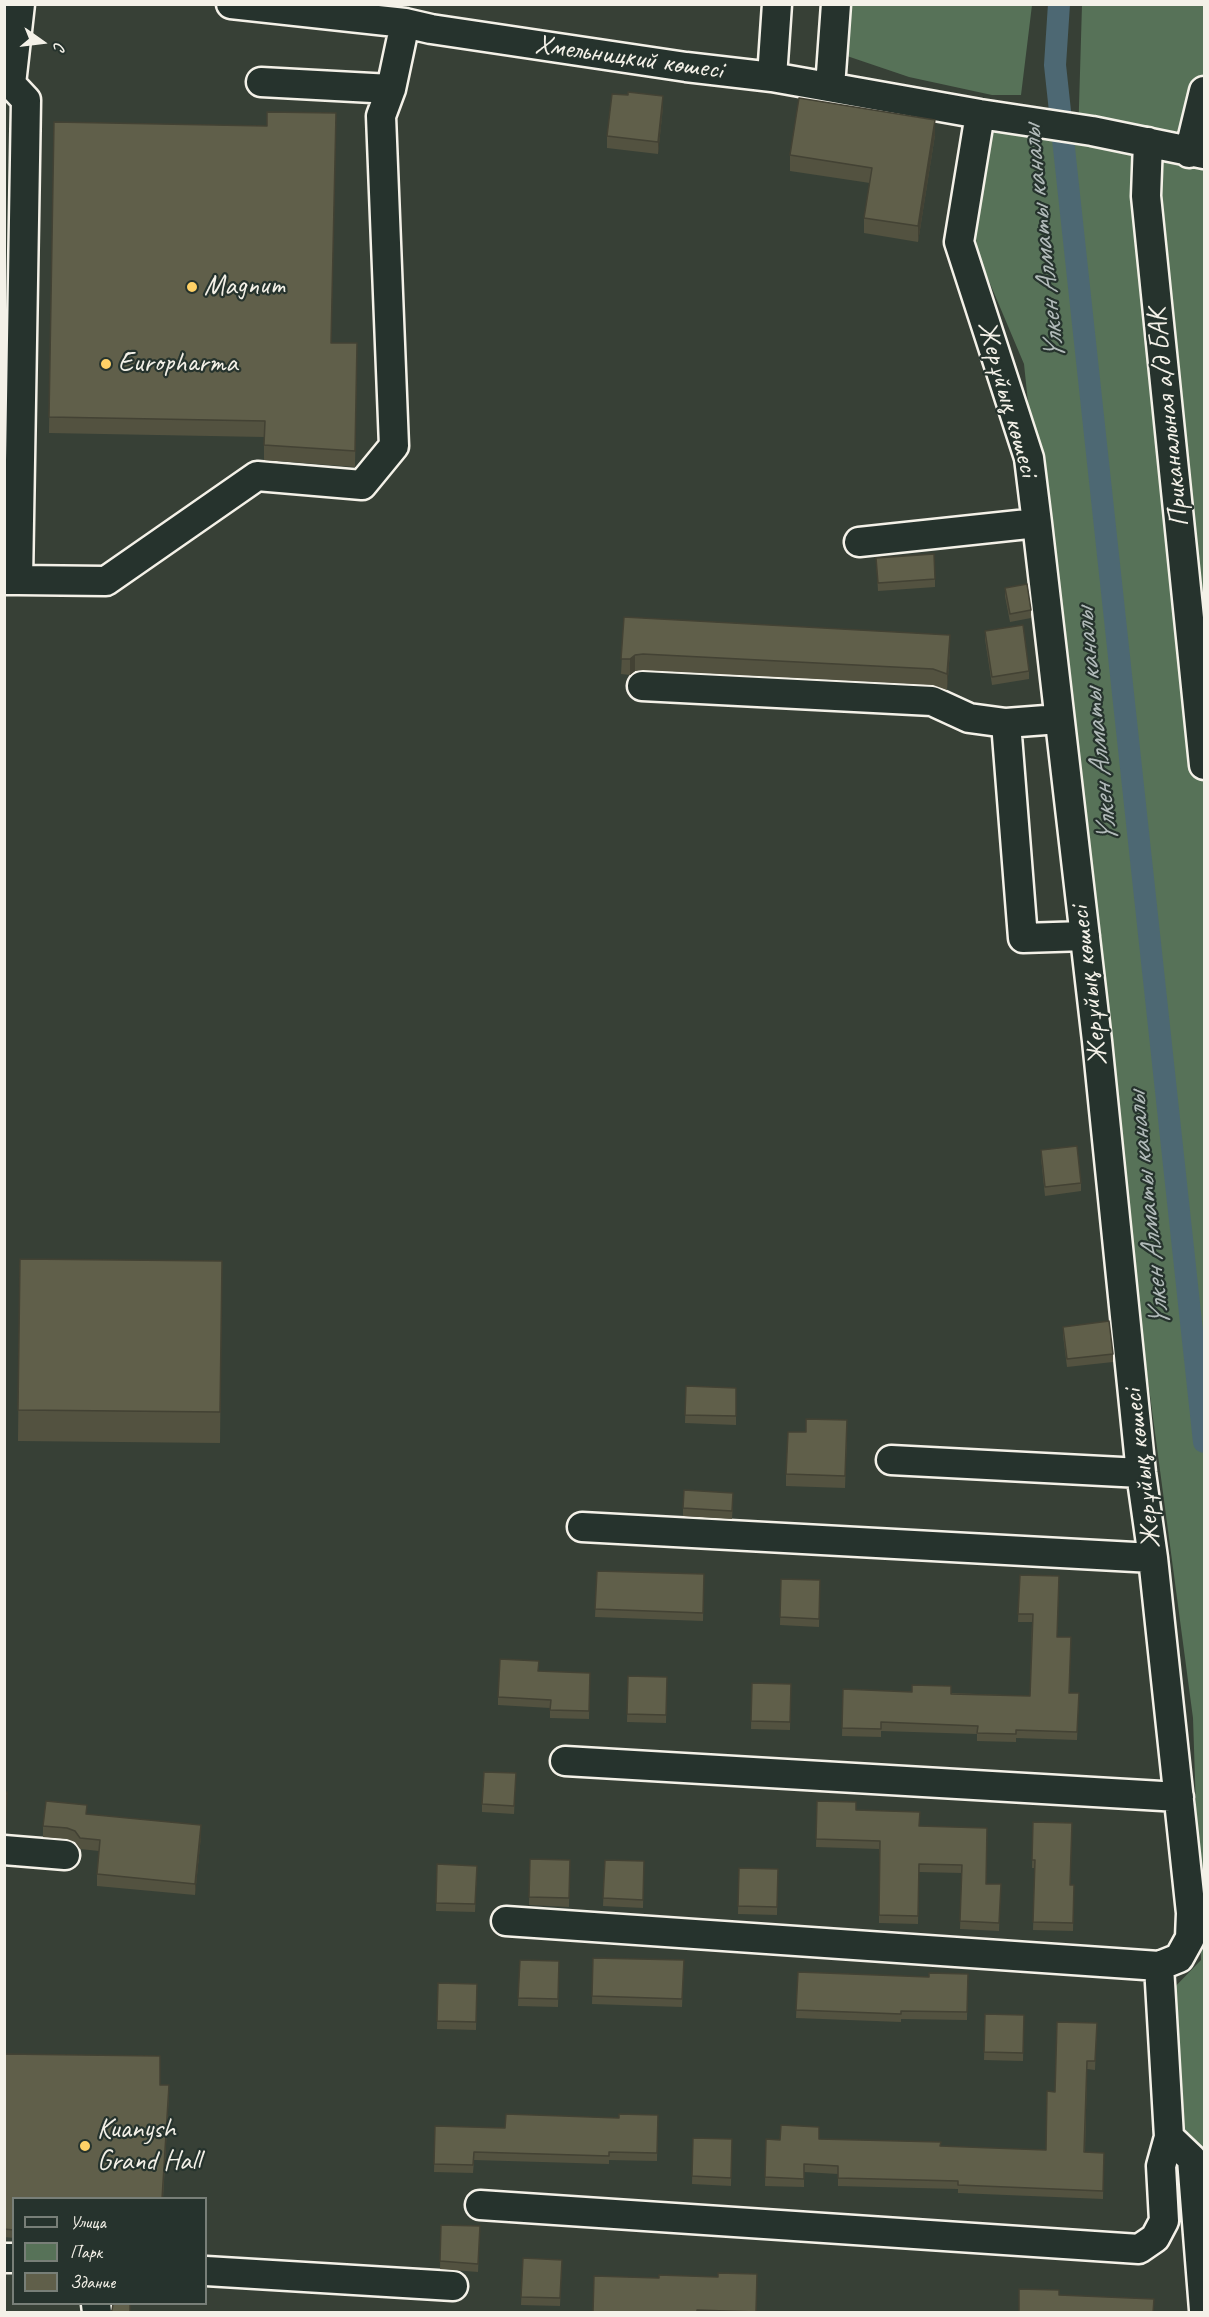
<!DOCTYPE html>
<html>
<head>
<meta charset="utf-8">
<style>
	body { margin:0 }
	#map { position:relative; width:1209px; height:2317px; overflow:hidden; background:#374036; font-family:Caveat,sans-serif }
	canvas { display:block }
	.frame { position:absolute; inset:0; border:6px solid #f4f1e8; pointer-events:none }
	.legend { position:absolute; left:12px; top:2197px; width:195px; height:108px; box-sizing:border-box; background:#26332d; border:2px solid #787f78; margin:0; padding:8px 10px; list-style:none; font-size:18px; color:#f4f1e8 }
	.legend li { display:flex; align-items:center; gap:12px; height:30px }
	.legend b { width:30px; border:2px solid #787f78 }
	.north { position:absolute; left:12px; top:12px; width:60px; height:60px; -webkit-text-stroke:4px #26332d; paint-order:stroke; rotate:104deg; font-size:16px; font-weight:700; line-height:24px; text-align:center; color:#f4f1e8 }
	.north::after { content:''; display:block; margin:auto; width:21px; height:27px; background:#f4f1e8; clip-path:polygon(50% 0,100% 100%,50% 72%,0 100%) }
</style>
</head>
<body>
<div id="map">
<canvas width="1209" height="2317"></canvas>
<div class="frame"></div>
<ul class="legend">
<li><b style="height:8px;background:#26332d"></b>Улица</li>
<li><b style="height:16px;background:#577258"></b>Парк</li>
<li><b style="height:16px;background:#605f4a"></b>Здание</li>
</ul>
<div class="north">С</div>
</div>
<script>
const c = document.querySelector('canvas').getContext('2d');
c.lineJoin = 'round';
function fill(path, color) {
  c.fillStyle = color;
  c.fill(path, 'evenodd');
}
function poly(rows) {
  const path = new Path2D();
  for (const r of rows) {
    path.moveTo(r[0], r[1]);
    for (let i = 2; i < r.length; i += 2) path.lineTo(r[i], r[i + 1]);
  }
  return path;
}
function strokePath(path, color, width, dash) {
  c.strokeStyle = color;
  c.lineWidth = width;
  c.lineCap = dash ? 'butt' : 'round';
  c.setLineDash(dash || []);
  c.stroke(path);
}
function drawText(font, color, halo, rows, align = 'center') {
  c.font = font + ' Caveat,sans-serif';
  c.lineWidth = 4.5;
  c.setLineDash([]);
  c.textBaseline = 'middle';
  c.strokeStyle = halo;
  c.fillStyle = color;
  for (const [text, x, y, turn = 0] of rows) {
    c.save();
    c.translate(x, y);
    c.rotate((+turn || 0) * Math.PI / 180);
    c.textAlign = isNaN(turn) ? turn : align;
    if (halo) c.strokeText(text, 0, 0);
    c.fillText(text, 0, 0);
    c.restore();
  }
}
const green = poly([
	[843,5,1032,5,1021,95,992,95,909,77,847,56],
	[1082,5,1204,5,1204,2275,1181,2111,1168,1994,1201,1960,1193,1718,1136,1290,1040,517,1024,364,978,255,972,207,990,126,1078,140]
]);
const canal = poly([
	[1059,4,1055,65,1204,1442]
]);
const minor = poly([
	[231,4,405,23,431,29,686,67,772,77,980,114,1092,131,1204,154],
	[772,77,777,4],
	[261,82,391,89],
	[830,87,836,4],
	[980,114,959,242,1029,458,1037,523,1097,1041,1141,1473,1153,1558,1191,1913,1190,1938,1179,1958,1159,1966,1169,2137,1192,2159,1204,2310],
	[1148,142,1146,196,1204,765],
	[1189,153,1204,91],
	[859,542,1037,523],
	[4,580,18,580,26,100,11,84,20,4],
	[18,580,106,581,257,476,362,485,394,446,381,116,391,89,405,23],
	[642,686,932,701,969,718,1006,723],
	[1059,719,1006,723,1023,938,1085,936],
	[891,1460,1141,1473],
	[582,1527,1153,1558],
	[565,1761,1179,1797],
	[4,1850,65,1855],
	[506,1921,1159,1966],
	[480,2205,1139,2249,1155,2238,1164,2221,1161,2166,1169,2137],
	[4,2258,14,2258],
	[206,2271,453,2286],
	[96,2304,97,2312]
]);
const wall = poly([
	[663,107,658,154,607,148,607,136],
	[54,122,331,343,357,343,355,467,264,460,264,437,49,433],
	[935,135,918,242,864,233,864,218,870,183,790,171,790,155],
	[876,558,935,579,935,587,878,591],
	[1005,588,1031,610,1031,618,1010,622,1005,596],
	[624,617,950,651,947,690,933,685,643,670,635,671,630,675,621,674],
	[985,631,1029,671,1029,679,992,685,985,639],
	[1041,1150,1081,1183,1081,1191,1045,1196,1041,1158],
	[20,1259,222,1261,220,1443,18,1441],
	[1063,1327,1113,1354,1113,1362,1067,1367,1063,1335],
	[686,1386,736,1388,736,1425,685,1423],
	[847,1432,845,1488,786,1486,786,1474],
	[733,1501,732,1519,683,1516,683,1508],
	[597,1571,704,1574,703,1621,595,1617],
	[1020,1575,1057,1637,1070,1693,1079,1693,1077,1740,1016,1738,1016,1742,977,1741,977,1734,881,1731,881,1737,842,1736,843,1689,1030,1696,1032,1622,1018,1622],
	[781,1579,820,1580,819,1627,780,1625],
	[539,1671,590,1673,589,1719,550,1718,550,1708,498,1705,498,1697],
	[628,1676,667,1677,666,1723,627,1722],
	[752,1683,791,1684,790,1730,751,1729],
	[516,1773,514,1814,482,1812,482,1804],
	[817,1801,920,1826,986,1884,1001,1884,999,1931,960,1929,962,1873,919,1872,918,1924,879,1923,879,1849,816,1847],
	[87,1814,201,1836,195,1895,97,1886,97,1874,99,1851,80,1849,75,1842,67,1839,43,1837,43,1826],
	[1033,1822,1070,1885,1074,1885,1073,1931,1033,1930,1035,1868,1032,1868],
	[530,1859,570,1860,569,1907,529,1905],
	[605,1860,644,1861,643,1908,603,1906],
	[437,1864,477,1866,475,1912,436,1911],
	[739,1868,778,1869,777,1915,738,1914],
	[593,1958,684,1960,682,2007,592,2004],
	[520,1960,559,1961,558,2007,518,2006],
	[798,1972,929,1977,968,1974,967,2020,901,2019,901,2022,796,2018],
	[438,1983,477,1984,476,2030,437,2029],
	[985,2014,1024,2015,1023,2061,984,2060],
	[1097,2023,1095,2070,1087,2069,1085,2152,1104,2153,1103,2199,958,2193,958,2189,838,2186,838,2174,804,2172,804,2187,765,2186,766,2139,819,2140,940,2146,1046,2150,1055,2092],
	[4,2054,160,2085,169,2093,163,2199,14,2199,14,2238,4,2237],
	[658,2115,657,2161,609,2160,609,2164,474,2160,473,2173,434,2172,435,2126,505,2128],
	[693,2138,732,2139,731,2186,692,2184],
	[441,2225,480,2226,478,2272,440,2269],
	[523,2258,562,2260,560,2306,521,2305],
	[757,2274,756,2313,593,2313,659,2278,718,2277]
]);
const shadedWall = poly([
	[663,96,663,107,658,154,658,142],
	[935,120,935,135,918,242,918,226],
	[950,635,950,651,947,690,947,674],
	[635,655,635,671,630,675,630,659],
	[201,1825,201,1836,195,1895,195,1884]
]);
const building = poly([
	[628,92,663,96,658,142,607,136,612,94,628,95,628,92],
	[799,98,935,120,918,226,864,218,872,168,790,155,799,98],
	[267,112,336,113,331,343,357,343,355,451,264,445,265,421,49,417,54,122,267,126,267,112],
	[934,554,935,579,878,583,876,558,934,554],
	[1027,584,1031,610,1010,614,1005,588,1027,584],
	[624,617,950,635,947,674,933,669,643,654,635,655,630,659,621,659,624,617],
	[1023,625,1029,671,992,677,985,631,1023,625],
	[1077,1146,1081,1183,1045,1187,1041,1150,1077,1146],
	[20,1259,222,1261,220,1412,18,1410,20,1259],
	[1109,1321,1113,1354,1067,1359,1063,1327,1109,1321],
	[686,1386,736,1388,736,1416,685,1415,686,1386],
	[806,1419,847,1420,845,1476,786,1474,788,1432,806,1432,806,1419],
	[684,1490,733,1493,732,1511,683,1508,684,1490],
	[597,1571,704,1574,703,1613,595,1609,597,1571],
	[1020,1575,1059,1576,1057,1637,1071,1637,1069,1693,1079,1693,1077,1732,1016,1730,1016,1734,977,1733,978,1726,881,1722,881,1729,842,1728,843,1689,912,1692,912,1685,951,1686,951,1694,1030,1696,1033,1614,1018,1614,1020,1575],
	[781,1579,820,1580,819,1619,780,1617,781,1579],
	[500,1659,539,1661,538,1671,590,1673,589,1711,550,1710,551,1700,498,1697,500,1659],
	[628,1676,667,1677,666,1715,627,1714,628,1676],
	[752,1683,791,1684,790,1722,751,1721,752,1683],
	[484,1772,516,1773,514,1806,482,1804,484,1772],
	[4,1792,7,1792,5,1827,4,1827,4,1792],
	[46,1801,87,1805,86,1814,201,1825,195,1884,97,1874,100,1840,80,1838,75,1831,67,1828,43,1826,46,1801],
	[817,1801,856,1802,856,1810,920,1812,919,1826,987,1828,986,1884,1001,1884,999,1923,960,1921,962,1865,919,1864,918,1916,879,1915,880,1841,816,1839,817,1801],
	[1033,1822,1072,1823,1070,1885,1074,1885,1073,1923,1033,1922,1035,1860,1032,1860,1033,1822],
	[530,1859,570,1860,569,1898,529,1897,530,1859],
	[605,1860,644,1861,643,1900,603,1898,605,1860],
	[437,1864,477,1866,475,1904,436,1903,437,1864],
	[739,1868,778,1869,777,1907,738,1906,739,1868],
	[593,1958,684,1960,682,1999,592,1996,593,1958],
	[520,1960,559,1961,558,1999,518,1998,520,1960],
	[798,1972,929,1977,929,1973,968,1974,967,2012,901,2011,901,2014,796,2010,798,1972],
	[438,1983,477,1984,476,2022,437,2021,438,1983],
	[985,2014,1024,2015,1023,2053,984,2052,985,2014],
	[1057,2022,1097,2023,1095,2061,1087,2061,1084,2152,1104,2153,1103,2191,958,2185,958,2181,838,2178,838,2166,804,2164,804,2179,765,2177,766,2139,780,2140,781,2125,819,2127,819,2139,941,2142,940,2146,1046,2150,1047,2091,1055,2092,1057,2022],
	[4,2054,160,2056,160,2085,169,2085,162,2199,14,2199,14,2230,4,2229,4,2054],
	[506,2114,619,2118,619,2114,658,2115,657,2153,609,2152,609,2156,474,2152,473,2165,434,2164,435,2126,505,2128,506,2114],
	[693,2138,732,2139,731,2178,692,2176,693,2138],
	[441,2225,480,2226,478,2264,440,2261,441,2225],
	[523,2258,562,2260,560,2298,521,2297,523,2258],
	[718,2273,757,2274,756,2312,697,2310,697,2313,593,2313,594,2276,659,2278,659,2275,718,2277,718,2273],
	[1019,2289,1059,2290,1059,2295,1154,2299,1153,2313,1019,2313,1019,2289],
	[113,2304,130,2304,130,2313,110,2313,112,2310,113,2304]
]);
const markers = [
	[192,287,6,"#ffd166"],
	[106,364,6,"#ffd166"],
	[85,2146,6,"#ffd166"]
];
const streetNames = [
	["Хмельницкий көшесі",629,58,8],
	["Жерұйық көшесі",1007,399,74],
	["Приканальная а/д БАК",1169,418,-96],
	["Жерұйық көшесі",1090,986,-97],
	["Жерұйық көшесі",1143,1469,-97]
];
const poiNames = [
	["Magnum",204,287],
	["Europharma",118,364],
	["Kuanysh",97,2130],
	["Grand Hall",97,2162]
];
const waterNames = [
	["Үлкен Алматы каналы",1044,243,-96],
	["Үлкен Алматы каналы",1097,726,-96],
	["Үлкен Алматы каналы",1149,1210,-96]
];
fill(green, '#577258');
strokePath(canal, '#4d6873', 22);
strokePath(minor, '#f4f1e8', 33);
strokePath(minor, '#26332d', 28);
fill(wall, '#535240');
fill(shadedWall, '#434234');
fill(building, '#605f4a');
strokePath(building, '#434234', 1.5);
for (const [x, y, r, color] of markers) {
  const dot = new Path2D();
  dot.arc(x, y, r, 0, 2 * Math.PI);
  c.fillStyle = color;
  c.fill(dot);
  strokePath(dot, '#26332d', 2);
}
drawText('28px', '#f4f1e8', '#26332d', streetNames);
drawText('28px', '#f4f1e8', '#26332d', poiNames, 'left');
drawText('italic 30px', '#b1bab9', '#26332d', waterNames);
</script>
</body>
</html>
